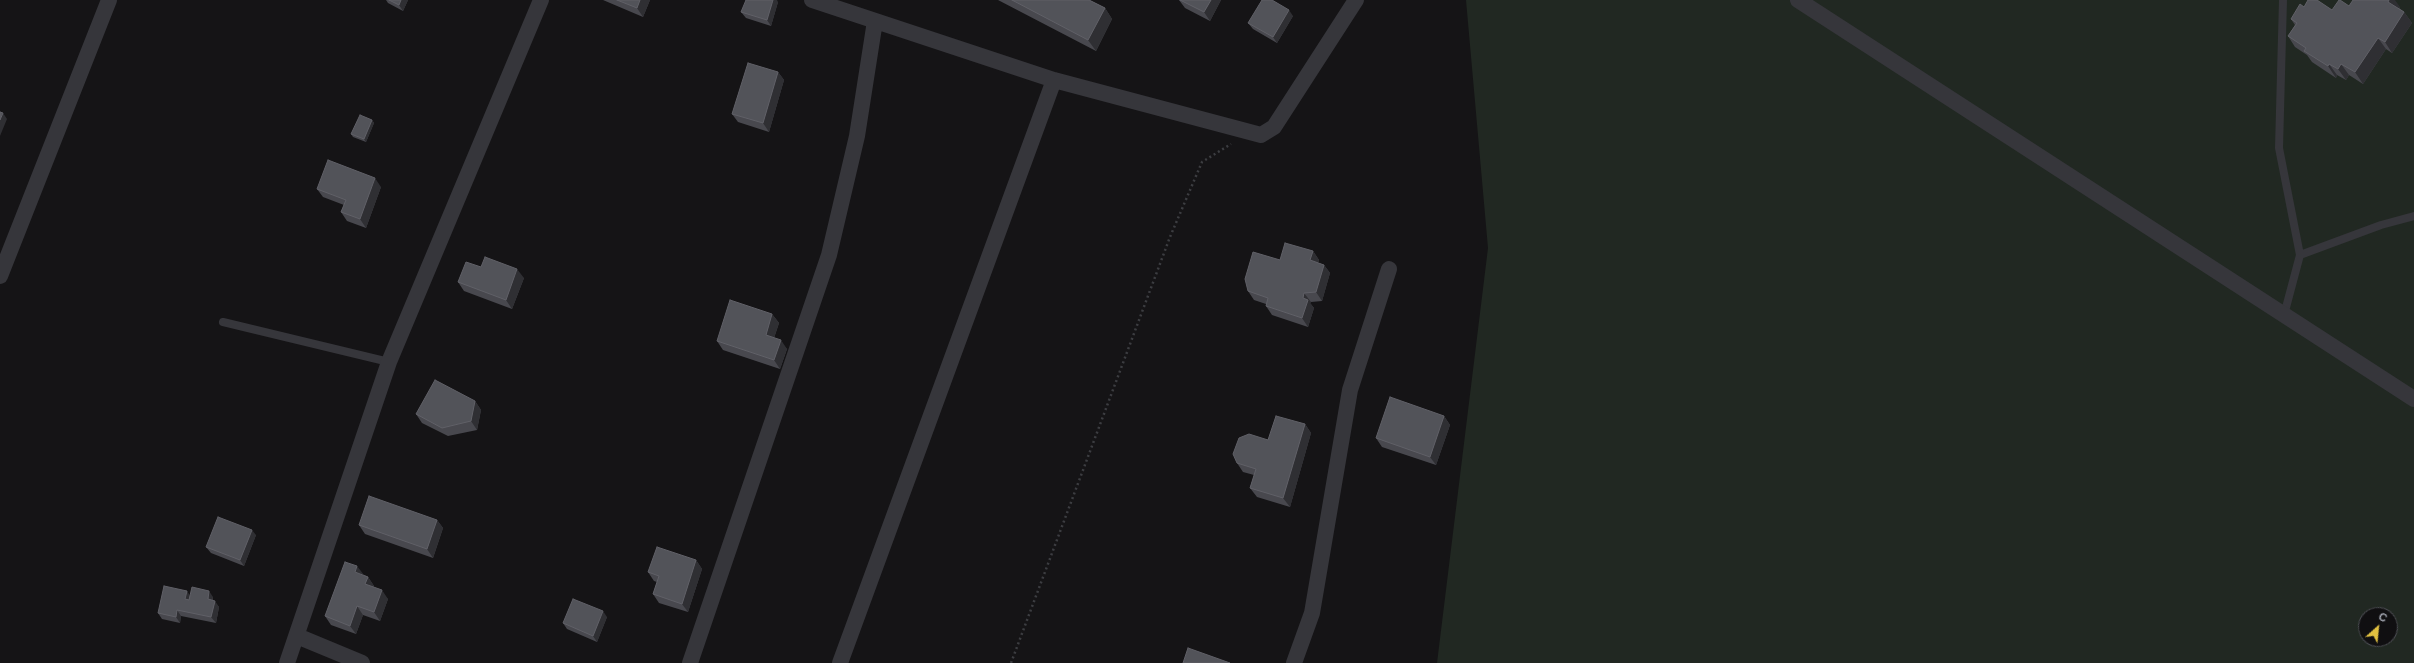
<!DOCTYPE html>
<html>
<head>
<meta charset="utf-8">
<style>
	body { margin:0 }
	#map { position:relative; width:2414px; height:663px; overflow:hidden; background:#151416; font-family:"DM Sans",sans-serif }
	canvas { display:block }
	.north { position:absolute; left:2358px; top:607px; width:40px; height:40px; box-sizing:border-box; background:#100f11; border:1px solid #4c4d53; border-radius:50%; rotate:27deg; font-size:11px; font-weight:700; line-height:16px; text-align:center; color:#a7aab5 }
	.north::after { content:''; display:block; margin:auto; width:14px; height:18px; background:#e2c140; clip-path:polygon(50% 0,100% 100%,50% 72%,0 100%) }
</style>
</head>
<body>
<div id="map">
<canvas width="2414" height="663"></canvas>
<div class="north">С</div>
</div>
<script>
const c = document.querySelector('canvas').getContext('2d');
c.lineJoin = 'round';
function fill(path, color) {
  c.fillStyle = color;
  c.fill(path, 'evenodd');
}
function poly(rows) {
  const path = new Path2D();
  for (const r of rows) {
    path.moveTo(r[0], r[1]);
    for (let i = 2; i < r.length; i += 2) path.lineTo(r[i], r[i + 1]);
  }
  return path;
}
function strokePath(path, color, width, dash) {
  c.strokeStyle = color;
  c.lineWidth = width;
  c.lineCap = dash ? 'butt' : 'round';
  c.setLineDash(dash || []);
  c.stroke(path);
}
const green = poly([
	[1466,0,2414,0,2414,663,1437,663,1488,248],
	[2366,615,2390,615,2390,639,2366,639]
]);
const path = poly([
	[1011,663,1170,237,1202,162,1231,144]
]);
const lane = poly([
	[2283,0,2279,148,2300,255,2284,315],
	[2300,255,2381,225,2414,216],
	[223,322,389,362]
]);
const street = poly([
	[812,0,1054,80,1261,135,1274,127,1356,0],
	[1798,0,2414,399],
	[0,276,109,0],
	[297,636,362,663],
	[287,663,389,362,541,0],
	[690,663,829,255,857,136,875,21],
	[840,663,1054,80],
	[1294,663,1312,613,1350,390,1389,269]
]);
const wall = poly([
	[386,0,408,0,403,11,388,3],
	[603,0,650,0,643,17],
	[998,0,1089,0,1105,8,1112,19,1096,51],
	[1179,0,1221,0,1210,21,1185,8],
	[778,2,771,26,746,18,741,12],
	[2349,6,2400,7,2399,8,2404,12,2412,23,2392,53,2386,49,2363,84,2349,75,2346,80,2337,75,2336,78,2312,62,2307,55,2295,47,2288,36,2295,25,2291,19,2304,7,2332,10],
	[1293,16,1277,43,1253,29,1248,23],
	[778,72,784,80,769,132,738,122,732,114],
	[372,120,374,123,366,142,353,137,351,134],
	[381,187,366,228,347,221,341,212,344,205,323,197,317,189],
	[1313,251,1319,260,1318,263,1324,265,1330,273,1322,301,1311,302,1310,303,1314,308,1308,327,1272,315,1266,306,1266,304,1254,300,1248,291,1280,260],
	[481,267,524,278,512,309,464,291,458,282],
	[772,314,779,323,774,338,787,349,780,369,723,350,717,341],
	[475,401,481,410,477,430,448,436,422,423,416,414],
	[1444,416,1450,425,1436,465,1382,447,1376,438],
	[1305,424,1311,433,1290,507,1257,497,1250,488,1254,475,1243,472,1237,463,1268,440],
	[437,520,443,528,433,558,365,534,359,525],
	[256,535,244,566,211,553,206,547],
	[696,560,702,569,688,612,659,603,653,594,657,582,654,581,648,572],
	[364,575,368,577,374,586,373,587,388,599,380,621,363,615,356,634,331,625,325,616],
	[190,596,213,597,213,600,219,607,216,623,181,616,180,623,162,619,158,613],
	[607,617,597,642,567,629,563,623]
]);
const shadedWall = poly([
	[401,0,408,0,403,11,399,5],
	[640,0,650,0,643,17,637,8],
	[773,0,777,0,778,2,771,26,767,20],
	[1211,0,1221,0,1210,21,1204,12],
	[2389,0,2395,0,2400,7,2396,13,2388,2],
	[1105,8,1112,19,1096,51,1088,40],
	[1289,10,1293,16,1277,43,1273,37],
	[2404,12,2412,23,2392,53,2385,42],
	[2378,38,2386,49,2363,84,2355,72],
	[2329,64,2337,75,2336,78,2328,66],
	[2341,64,2349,75,2346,80,2338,69],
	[778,72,784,80,769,132,763,123],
	[3,113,7,119,0,136,0,120],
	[372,120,374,123,366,142,364,139],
	[375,178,381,187,366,228,360,219],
	[1313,251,1319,260,1316,269,1310,260],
	[1324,265,1330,273,1322,301,1316,292],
	[517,269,524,278,512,309,506,300],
	[1304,293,1311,302,1310,303,1314,308,1308,327,1302,318,1303,298],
	[772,314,779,323,772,344,766,335],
	[781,340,787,349,780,369,774,360],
	[475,401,481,410,477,430,471,421],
	[1444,416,1450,425,1436,465,1430,457],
	[1305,424,1311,433,1290,507,1283,498],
	[437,520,443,528,433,558,427,549],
	[252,530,256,535,244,566,240,560],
	[696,560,702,569,688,612,682,604],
	[357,566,364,575,355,572],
	[368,577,374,586,371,593,365,584],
	[382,590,388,599,380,621,374,612],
	[187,591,191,597,189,605,185,599],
	[209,591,213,597,212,605,208,599],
	[215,601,219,607,216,623,211,617],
	[357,606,363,615,356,634,350,626],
	[177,610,181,616,180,623,176,617],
	[603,611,607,617,597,642,593,636]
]);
const building = poly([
	[389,0,401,0,399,5,389,0],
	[617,0,640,0,637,8,617,0],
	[746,0,773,0,767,20,741,12,746,0],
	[1012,0,1089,0,1105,8,1088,40,1012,0],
	[1180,0,1211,0,1204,12,1180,0],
	[1262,0,1272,0,1289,10,1273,37,1248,23,1262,0],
	[2308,0,2317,0,2332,10,2339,0,2340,0,2349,6,2353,0,2389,0,2388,2,2404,12,2385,42,2378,38,2355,72,2341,64,2338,69,2329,64,2328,66,2304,51,2306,48,2288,36,2297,23,2291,19,2300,4,2304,7,2308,0],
	[748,63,778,72,763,123,732,114,748,63],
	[0,112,3,113,0,120,0,112],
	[360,115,372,120,364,139,351,134,360,115],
	[328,160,375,178,360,219,341,212,346,200,317,189,328,160],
	[1285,243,1313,251,1310,260,1324,265,1316,292,1304,293,1303,298,1308,300,1302,318,1266,306,1268,298,1248,291,1245,279,1253,252,1280,260,1285,243],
	[485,257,517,269,506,300,458,282,466,262,481,267,485,257],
	[730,300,772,314,766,335,781,340,774,360,717,341,730,300],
	[435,380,475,401,471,421,442,428,416,414,435,380],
	[1390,397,1444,416,1430,457,1376,438,1390,397],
	[1276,416,1305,424,1283,498,1250,488,1256,469,1237,463,1233,454,1239,438,1249,434,1268,440,1276,416],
	[369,496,437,520,427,549,359,525,369,496],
	[218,517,252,530,240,560,206,547,218,517],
	[657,547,696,560,682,604,653,594,659,576,648,572,657,547],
	[345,562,357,566,355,572,368,577,365,584,382,590,374,612,357,606,350,626,325,616,345,562],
	[164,586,187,591,185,599,189,600,192,587,209,591,208,599,215,601,211,617,177,610,176,617,158,613,164,586],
	[573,599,603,611,593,636,563,623,573,599],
	[1188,648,1230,663,1183,663,1188,648]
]);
fill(green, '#212822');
strokePath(path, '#3c3d41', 2.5, [2, 3]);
strokePath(lane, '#36363b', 8);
strokePath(street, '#36363b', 16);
fill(wall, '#48484e');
fill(shadedWall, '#2f2f33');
fill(building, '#525359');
strokePath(building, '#606067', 1);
</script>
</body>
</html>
